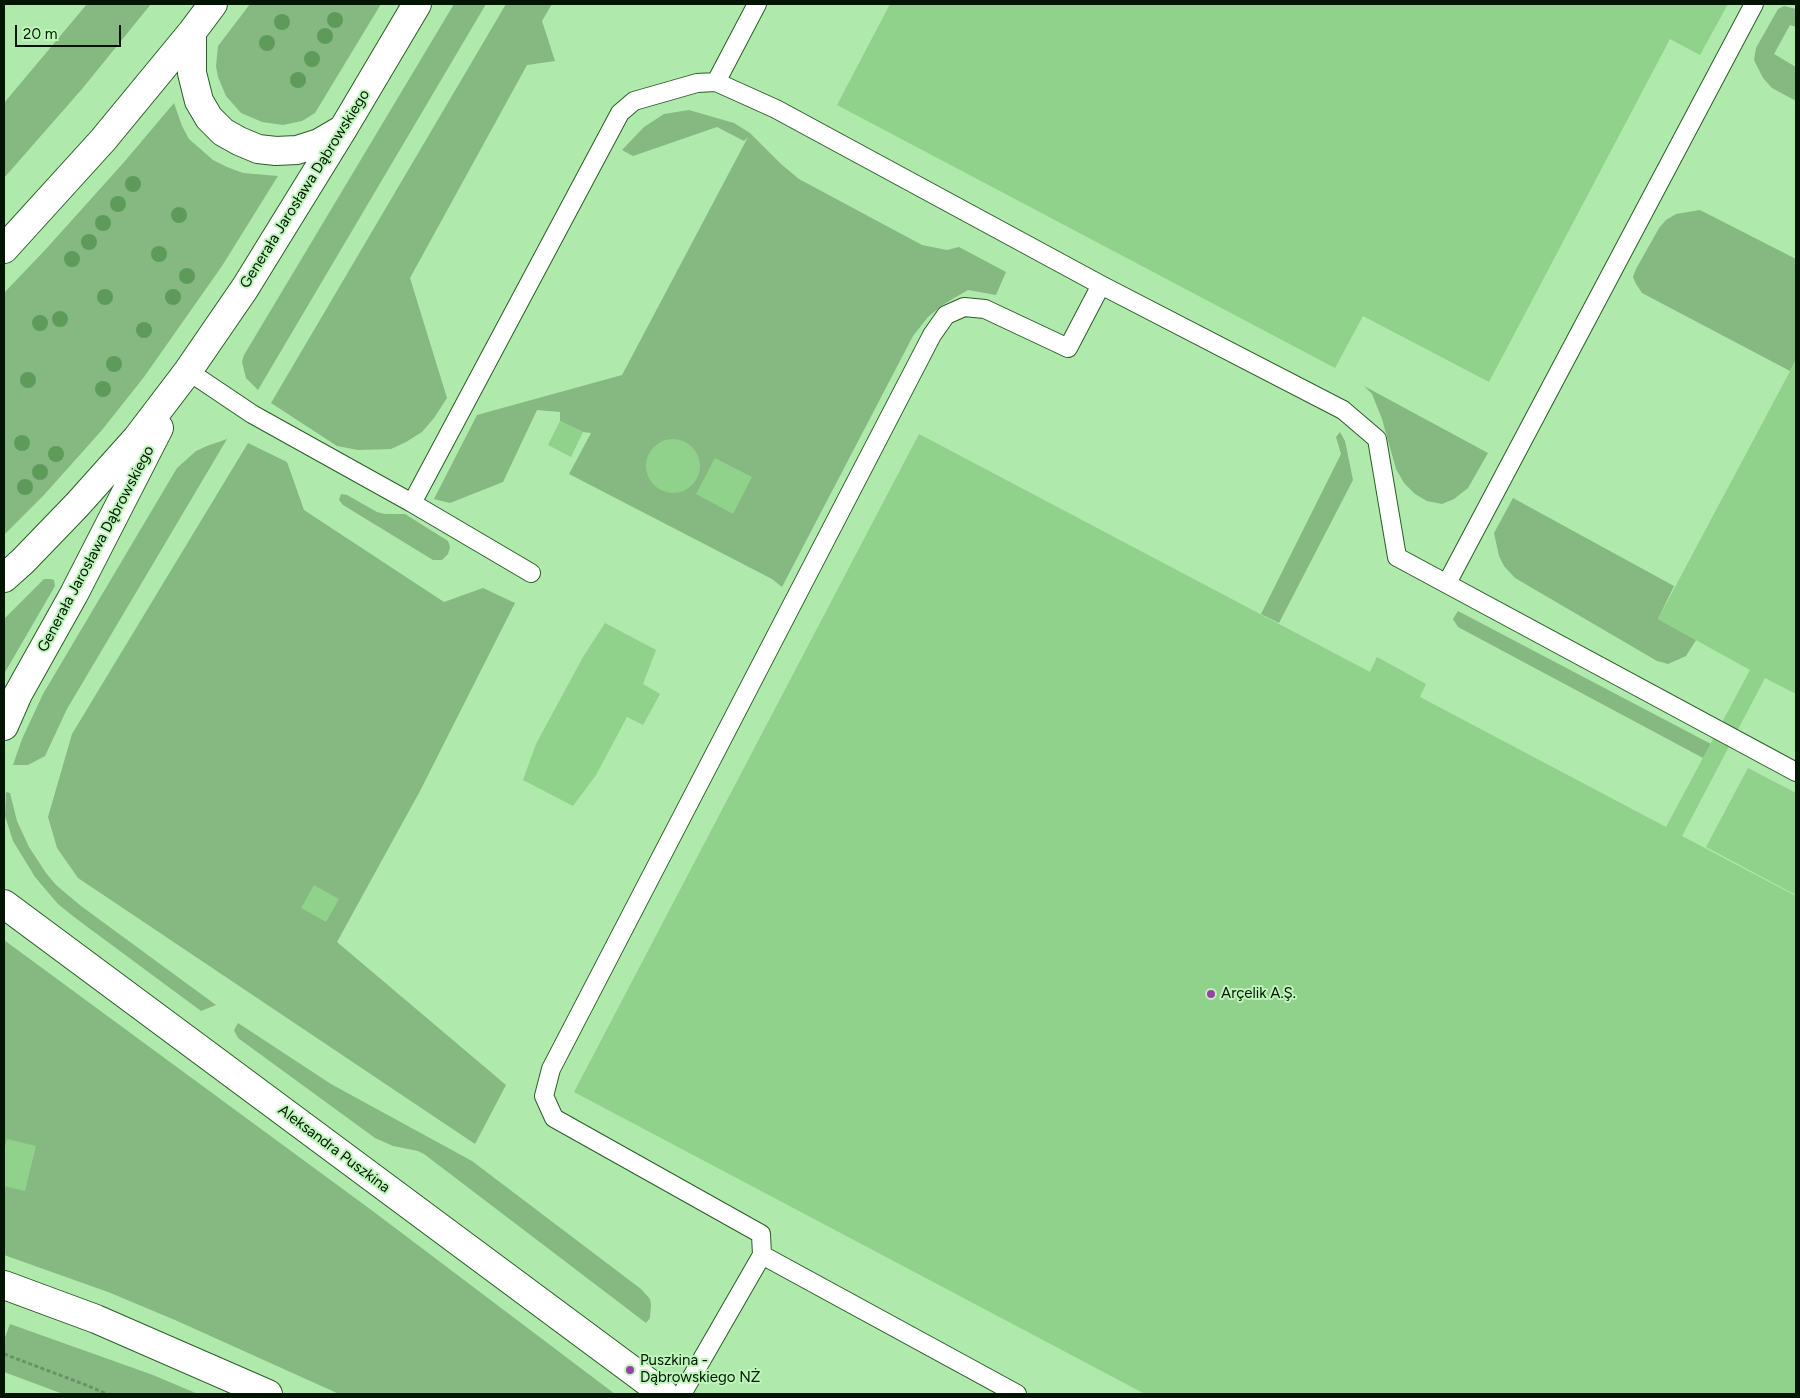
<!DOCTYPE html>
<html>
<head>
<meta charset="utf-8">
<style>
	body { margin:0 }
	#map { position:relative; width:1800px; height:1398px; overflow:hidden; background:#afe9ab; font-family:Figtree,sans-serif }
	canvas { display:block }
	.frame { position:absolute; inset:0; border:5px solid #021502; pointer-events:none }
	.scale { position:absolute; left:15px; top:25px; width:106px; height:22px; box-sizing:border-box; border:2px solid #021502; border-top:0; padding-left:6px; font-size:15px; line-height:18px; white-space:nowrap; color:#021502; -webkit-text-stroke:4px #bcf6b8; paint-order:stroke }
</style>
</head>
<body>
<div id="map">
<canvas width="1800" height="1398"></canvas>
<div class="frame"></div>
<div class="scale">20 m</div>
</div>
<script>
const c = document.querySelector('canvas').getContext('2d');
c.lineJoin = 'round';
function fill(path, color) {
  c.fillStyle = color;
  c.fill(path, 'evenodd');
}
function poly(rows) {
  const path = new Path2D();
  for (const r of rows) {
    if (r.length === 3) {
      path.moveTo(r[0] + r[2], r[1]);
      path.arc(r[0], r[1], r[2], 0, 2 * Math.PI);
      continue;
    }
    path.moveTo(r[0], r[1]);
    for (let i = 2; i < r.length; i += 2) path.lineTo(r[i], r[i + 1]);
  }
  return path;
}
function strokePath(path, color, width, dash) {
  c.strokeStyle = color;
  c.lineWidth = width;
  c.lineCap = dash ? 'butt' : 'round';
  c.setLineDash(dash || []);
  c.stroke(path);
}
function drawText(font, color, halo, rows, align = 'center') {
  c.font = font + ' Figtree,sans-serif';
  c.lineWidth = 4;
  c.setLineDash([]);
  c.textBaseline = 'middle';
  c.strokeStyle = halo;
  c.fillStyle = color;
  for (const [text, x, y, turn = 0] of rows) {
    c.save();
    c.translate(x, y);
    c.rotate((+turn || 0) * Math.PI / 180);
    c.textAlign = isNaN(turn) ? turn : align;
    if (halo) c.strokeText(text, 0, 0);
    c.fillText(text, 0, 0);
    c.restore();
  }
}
const green = poly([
	[87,4,151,4,82,89,4,178,4,103],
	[250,4,381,4,315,113,302,121,283,125,262,122,241,113,226,96,218,77,216,66,218,46],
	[454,4,486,4,258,390,246,378,242,362,244,355],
	[506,4,552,4,542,21,555,61,527,65,410,278,447,398,434,418,422,432,406,442,391,449,358,450,337,446,271,403],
	[1784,6,1796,9,1796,27,1790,25,1774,54,1796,67,1796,101,1772,88,1763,78,1754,60,1756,48,1778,9],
	[174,103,182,126,189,139,213,160,227,167,243,173,278,176,222,266,144,377,102,430,44,495,4,535,4,293,46,249,125,161],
	[689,110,734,123,750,133,781,164,799,179,922,245,947,250,959,247,1006,272,996,295,968,290,944,304,928,317,913,336,782,587,772,579,569,474,591,433,583,432,560,421,560,412,537,410,503,482,450,503,434,499,477,415,622,375,748,137,744,141,717,127,633,156,622,150,644,127,664,114],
	[1700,210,1796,259,1796,360,1790,371,1642,293,1636,284,1633,277,1636,269,1659,228,1666,220,1676,214],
	[1364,386,1488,453,1468,488,1454,499,1442,504,1427,501,1415,494,1404,483,1396,469,1382,419,1372,394],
	[1340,432,1345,441,1353,480,1279,623,1261,614,1341,454,1336,437],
	[227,439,67,709,45,756,28,765,13,765,22,739,43,694,177,468,196,451,207,446],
	[248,443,287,462,304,510,444,602,483,588,515,603,420,791,337,942,506,1085,475,1144,78,878,57,848,48,817,72,734],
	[341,494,347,495,377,512,385,514,405,514,448,541,450,547,448,554,442,560,433,560,343,505,339,500],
	[1513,498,1674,586,1658,619,1696,640,1686,656,1668,664,1657,661,1515,578,1504,566,1499,556,1494,533],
	[44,579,51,579,54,580,55,586,4,674,4,619],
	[1458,611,1711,744,1703,758,1458,627,1453,619],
	[6,792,10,793,17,821,29,847,46,873,56,885,81,906,216,1005,201,1011,74,917,58,904,35,877,13,841,5,816],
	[4,940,374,1212,615,1394,339,1394,175,1320,108,1292,4,1255],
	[238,1023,331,1084,472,1161,641,1289,650,1299,651,1305,650,1318,646,1323,424,1154,418,1151,393,1146,375,1138,238,1038,234,1030],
	[10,1324,153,1375,198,1394,63,1394,4,1372,4,1340]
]);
const building = poly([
	[890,4,1728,4,1700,55,1670,39,1489,382,1363,316,1335,368,837,105],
	[1796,360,1796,694,1765,678,1682,836,1796,896,1796,1394,1145,1394,574,1092,919,434,1370,672,1377,657,1426,684,1420,697,1666,827,1750,670,1658,619],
	[560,421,583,432,571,457,548,445],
	[673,466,27],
	[715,458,752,477,733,514,696,494],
	[605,623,656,650,643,684,660,694,643,725,627,717,596,775,573,806,523,780,536,744,583,657],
	[1748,768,1796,793,1796,895,1706,847],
	[314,885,339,899,326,922,301,908],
	[7,1139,36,1146,25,1191,4,1186,4,1151]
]);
const path = poly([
	[4,1354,86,1385,107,1394]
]);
const service = poly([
	[757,4,716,82,776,109,1101,285,1343,410,1377,439,1397,557,1796,772],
	[188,371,252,414,412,503,531,573],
	[412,503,620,113,634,101,697,83,716,82],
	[1447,583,1754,4],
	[762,1255,761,1234,554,1118,544,1096,551,1069,932,335,946,315,964,307,985,309,1068,348,1101,285],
	[682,1394,762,1255,1017,1394]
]);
const secondary = poly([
	[192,32,192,73,199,101,209,118,223,132,239,141,258,149,276,151,297,150,319,143,343,129],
	[4,249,103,140,192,32,213,4],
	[4,578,23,561,77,505,137,438,188,371,245,288,343,129,417,4],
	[4,726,18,694,74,594,159,428],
	[4,904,664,1394],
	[4,1285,96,1319,268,1394]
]);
const trees = [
	[335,20],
	[282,22],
	[325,36],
	[267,43],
	[312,59],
	[298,80],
	[133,184],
	[118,204],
	[179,215],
	[103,223],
	[89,242],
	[159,254],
	[72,259],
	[187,276],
	[105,297],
	[173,297],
	[60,319],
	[40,323],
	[144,330],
	[114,364],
	[28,380],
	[103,389],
	[22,443],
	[56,454],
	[40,472],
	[25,487]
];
const markers = [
	[1211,994,5,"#9d3fa9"],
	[630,1370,5,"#9d3fa9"]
];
const streetNames = [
	["Generała Jarosława Dąbrowskiego",305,189,-58],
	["Generała Jarosława Dąbrowskiego",96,549,-62],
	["Aleksandra Puszkina",334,1149,37]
];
const poiNames = [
	["Arçelik A.Ş.",1221,994],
	["Puszkina -",640,1361],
	["Dąbrowskiego NŻ",640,1378]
];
fill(green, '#85b981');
fill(building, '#90d18c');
strokePath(service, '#2a5f28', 20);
strokePath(secondary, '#2a5f28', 30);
strokePath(path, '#689366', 3, [4, 2.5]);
strokePath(service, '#fff', 18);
strokePath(secondary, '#fff', 28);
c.fillStyle = '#5e9b5b';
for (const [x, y] of trees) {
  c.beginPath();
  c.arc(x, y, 8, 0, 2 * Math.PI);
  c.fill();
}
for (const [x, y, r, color] of markers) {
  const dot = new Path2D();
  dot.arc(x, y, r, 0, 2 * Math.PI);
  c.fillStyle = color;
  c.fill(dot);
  strokePath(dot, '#bcf6b8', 2);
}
drawText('15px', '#021502', '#bcf6b8', streetNames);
drawText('15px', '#021502', '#bcf6b8', poiNames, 'left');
</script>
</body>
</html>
